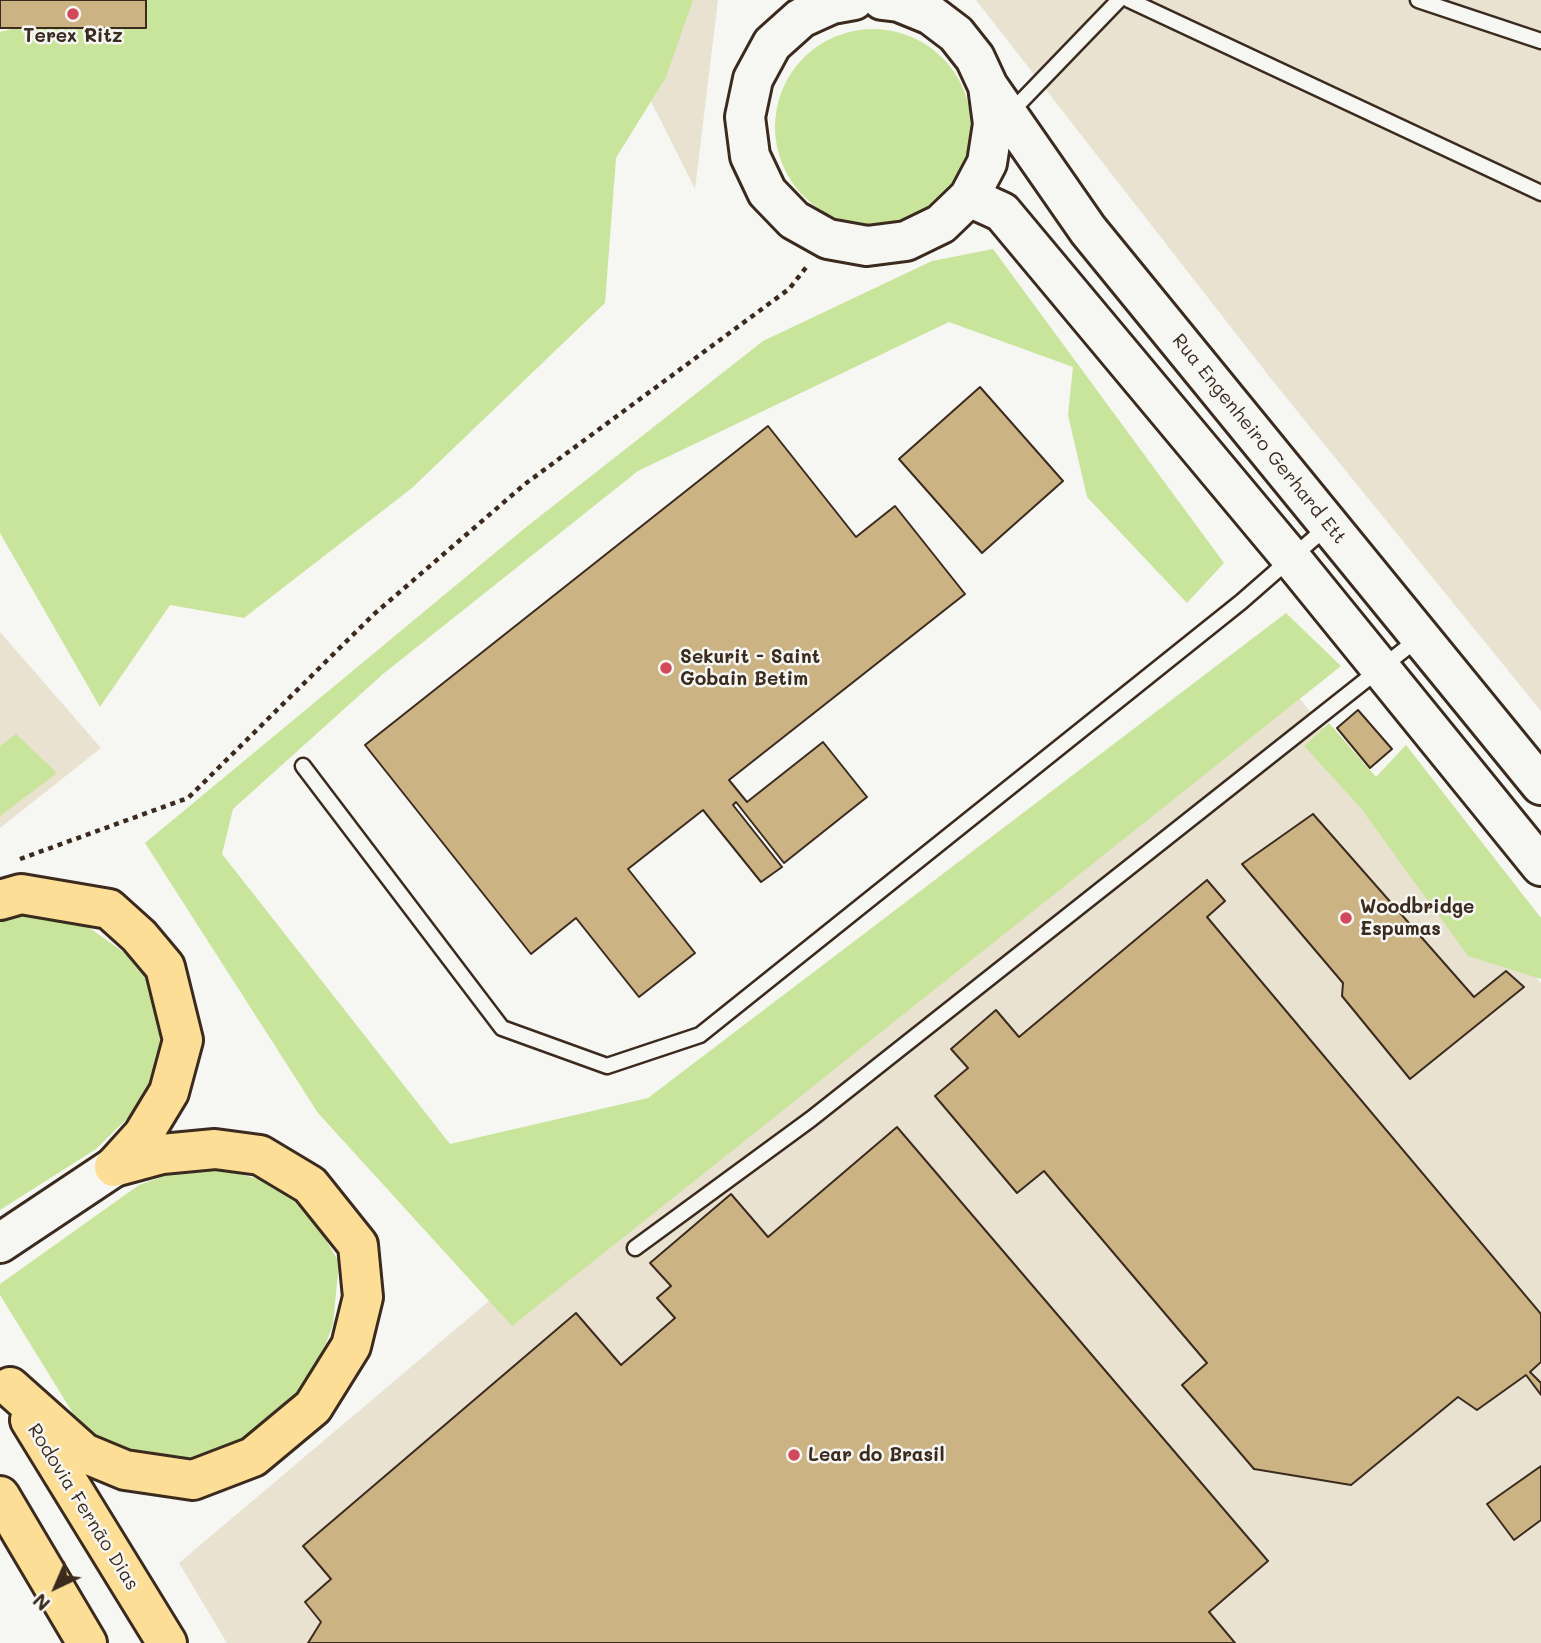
<!DOCTYPE html>
<html>
<head>
<meta charset="utf-8">
<style>
	body { margin:0 }
	#map { position:relative; width:1541px; height:1643px; overflow:hidden; background:#f6f6f2; font-family:Mali,sans-serif }
	canvas { display:block }
	.north { position:absolute; left:21px; top:1552px; width:70px; height:70px; -webkit-text-stroke:5px #f6f6f2; paint-order:stroke; rotate:224deg; font-size:19px; font-weight:700; line-height:28px; text-align:center; color:#3b2a1e }
	.north::after { content:''; display:block; margin:auto; width:24px; height:32px; background:#3b2a1e; clip-path:polygon(50% 0,100% 100%,50% 72%,0 100%) }
</style>
</head>
<body>
<div id="map">
<canvas width="1541" height="1643"></canvas>
<div class="north">N</div>
</div>
<script>
const c = document.querySelector('canvas').getContext('2d');
c.lineJoin = 'round';
function fill(path, color) {
  c.fillStyle = color;
  c.fill(path, 'evenodd');
}
function poly(rows) {
  const path = new Path2D();
  for (const r of rows) {
    if (r.length === 3) {
      path.moveTo(r[0] + r[2], r[1]);
      path.arc(r[0], r[1], r[2], 0, 2 * Math.PI);
      continue;
    }
    path.moveTo(r[0], r[1]);
    for (let i = 2; i < r.length; i += 2) path.lineTo(r[i], r[i + 1]);
  }
  return path;
}
function strokePath(path, color, width, dash) {
  c.strokeStyle = color;
  c.lineWidth = width;
  c.lineCap = dash ? 'butt' : 'round';
  c.setLineDash(dash || []);
  c.stroke(path);
}
function drawText(font, color, halo, rows, align = 'center') {
  c.font = font + ' Mali,sans-serif';
  c.lineWidth = 5;
  c.setLineDash([]);
  c.textBaseline = 'middle';
  c.strokeStyle = halo;
  c.fillStyle = color;
  for (const [text, x, y, turn = 0] of rows) {
    c.save();
    c.translate(x, y);
    c.rotate((+turn || 0) * Math.PI / 180);
    c.textAlign = isNaN(turn) ? turn : align;
    if (halo) c.strokeText(text, 0, 0);
    c.fillText(text, 0, 0);
    c.restore();
  }
}
const built = poly([
	[600,0,718,0,695,189],
	[976,0,1541,0,1541,711,1276,385],
	[0,632,101,748,0,828],
	[1271,664,1487,926,1541,983,1541,1643,227,1643,179,1563,489,1301]
]);
const green = poly([
	[121,0,693,0,666,77,616,158,605,303,412,488,244,618,170,605,100,707,0,533,0,32],
	[873,127,98],
	[993,249,1224,563,1187,603,1087,497,1068,415,1073,367,949,322,638,471,383,674,233,809,222,854,450,1144,648,1098,1286,613,1341,666,512,1326,318,1113,145,843,525,528,763,341,932,261],
	[1329,723,1376,777,1406,745,1541,918,1541,979,1468,956,1360,807,1304,746],
	[16,734,57,773,0,816,0,746],
	[3,913,77,919,143,966,163,1032,145,1101,96,1149,0,1210,0,915],
	[199,1164,295,1188,339,1262,333,1324,314,1377,246,1443,185,1463,148,1460,87,1436,0,1295,0,1284,139,1185]
]);
const building = poly([
	[0,0,146,0,146,28,0,28,0,0],
	[980,387,1063,481,982,553,899,459,980,387],
	[768,426,856,537,895,506,965,594,729,780,747,802,823,742,867,797,784,863,736,802,733,805,782,867,761,882,703,810,628,869,695,953,639,997,576,918,531,954,365,745,768,426],
	[1358,710,1392,749,1370,768,1337,728,1358,710],
	[1313,814,1474,997,1506,971,1524,987,1410,1079,1342,996,1343,983,1242,864,1313,814],
	[1207,880,1225,901,1207,917,1541,1314,1541,1362,1530,1372,1541,1383,1541,1395,1526,1375,1477,1410,1458,1397,1351,1485,1254,1469,1182,1385,1207,1363,1044,1171,1017,1193,935,1096,968,1068,951,1049,996,1010,1019,1037,1207,880],
	[897,1127,1268,1561,1209,1612,1235,1643,308,1643,321,1622,305,1602,331,1579,303,1546,576,1313,621,1365,675,1318,657,1298,671,1286,650,1263,731,1194,768,1237,897,1127],
	[1541,1466,1541,1520,1514,1540,1487,1504,1541,1466]
]);
const path = poly([
	[20,859,188,798,373,615,525,484,789,289,808,265]
]);
const lane = poly([
	[1129,0,1541,193],
	[1418,0,1541,41],
	[1009,114,1119,0],
	[303,766,502,1028,607,1066,700,1035,1241,602,1328,526],
	[635,1248,811,1119,1419,638]
]);
const secondary = poly([
	[854,0,832,4,801,18,772,44,753,79,745,117,750,156,767,192,794,220,828,239,867,246,906,241,941,224,969,197,987,163,993,124,988,86,975,58,956,34,931,15,899,2,882,0],
	[988,86,1088,230,1541,785],
	[969,197,1002,212,1291,558,1541,866],
	[0,1243,114,1167]
]);
const highway = poly([
	[0,900,21,894,109,909,139,936,165,967,183,1040,169,1092,143,1135,114,1167],
	[10,1387,84,1453,125,1470,193,1480,253,1457,313,1407,351,1346,363,1297,358,1245,310,1185,260,1155,215,1149,162,1154,114,1167],
	[30,1420,167,1643],
	[0,1496,87,1643]
]);
const markers = [
	[73,14,7,"#d1495b"],
	[666,668,7,"#d1495b"],
	[1346,918,7,"#d1495b"],
	[794,1455,7,"#d1495b"]
];
const poiNames = [
	["Terex Ritz",73,36,"center"],
	["Sekurit - Saint",680,657],
	["Gobain Betim",680,679],
	["Woodbridge",1360,907],
	["Espumas",1360,929],
	["Lear do Brasil",808,1455]
];
const streetNames = [
	["Rua Engenheiro Gerhard Ett",1259,439,51],
	["Rodovia Fernão Dias",83,1507,58]
];
fill(built, '#e9e2d1');
fill(green, '#c9e59c');
fill(building, '#ccb383');
strokePath(building, '#3b2a1e', 2);
strokePath(lane, '#3b2a1e', 19);
strokePath(secondary, '#3b2a1e', 44);
strokePath(highway, '#3b2a1e', 44);
strokePath(path, '#3b2a1e', 4.5, [5, 5]);
strokePath(lane, '#f6f6f2', 14);
strokePath(secondary, '#f6f6f2', 38);
strokePath(highway, '#fdde96', 38);
for (const [x, y, r, color] of markers) {
  const dot = new Path2D();
  dot.arc(x, y, r, 0, 2 * Math.PI);
  c.fillStyle = color;
  c.fill(dot);
  strokePath(dot, '#f6f6f2', 2.5);
}
drawText('bold 19px', '#3b2a1e', '#f6f6f2', poiNames, 'left');
drawText('19px', '#3b2a1e', '#f6f6f2', streetNames);
</script>
</body>
</html>
